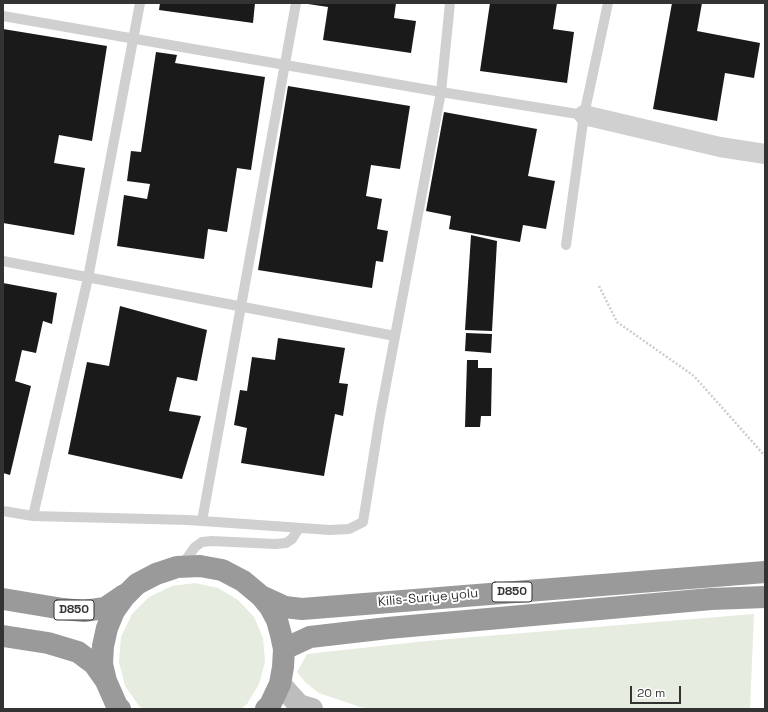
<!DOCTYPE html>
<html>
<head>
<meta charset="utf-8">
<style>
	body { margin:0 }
	#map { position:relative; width:768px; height:712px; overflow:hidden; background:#fff; font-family:"Space Grotesk",sans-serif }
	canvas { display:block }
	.frame { position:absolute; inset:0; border:4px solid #333; pointer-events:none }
	.scale { position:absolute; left:630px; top:686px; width:51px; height:18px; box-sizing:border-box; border:2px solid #333; border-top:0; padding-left:5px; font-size:12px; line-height:14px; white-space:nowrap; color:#333; -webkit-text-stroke:3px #fff; paint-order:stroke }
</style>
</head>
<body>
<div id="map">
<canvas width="768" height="712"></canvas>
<div class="frame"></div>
<div class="scale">20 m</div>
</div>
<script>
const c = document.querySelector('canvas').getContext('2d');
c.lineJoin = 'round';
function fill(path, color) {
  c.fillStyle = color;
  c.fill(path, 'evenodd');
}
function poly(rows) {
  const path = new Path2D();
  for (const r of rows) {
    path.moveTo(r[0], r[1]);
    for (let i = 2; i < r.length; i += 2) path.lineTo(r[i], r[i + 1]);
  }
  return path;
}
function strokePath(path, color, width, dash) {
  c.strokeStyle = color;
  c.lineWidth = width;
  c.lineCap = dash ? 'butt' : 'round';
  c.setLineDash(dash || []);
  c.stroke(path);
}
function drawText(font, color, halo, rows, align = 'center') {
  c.font = font + ' "Space Grotesk",sans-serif';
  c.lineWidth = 4;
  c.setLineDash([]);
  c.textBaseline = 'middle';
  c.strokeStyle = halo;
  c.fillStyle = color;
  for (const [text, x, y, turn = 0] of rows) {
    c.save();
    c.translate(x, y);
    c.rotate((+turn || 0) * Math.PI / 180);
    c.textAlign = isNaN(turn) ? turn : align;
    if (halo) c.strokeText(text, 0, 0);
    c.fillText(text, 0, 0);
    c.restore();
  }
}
const green = poly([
	[195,583,218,588,238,600,254,617,263,638,265,662,259,684,247,704,241,709,143,709,139,706,125,686,119,662,121,637,132,614,149,597,172,586],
	[754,614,750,709,373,709,360,707,319,693,305,682,297,672,307,654,426,641]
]);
const building = poly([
	[160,3,255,3,253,23,159,10],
	[308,3,396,3,394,18,416,21,411,53,323,40,328,7,308,4],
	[490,3,557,3,553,29,574,32,567,83,480,71],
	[672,3,702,3,697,31,760,43,754,78,725,73,717,121,653,109],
	[3,29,107,46,92,141,59,135,54,163,85,168,74,235,3,223],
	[156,52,177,55,175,63,265,77,251,170,237,168,227,232,208,229,204,259,117,246,124,195,147,199,150,184,127,181,131,151,141,152],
	[288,86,410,106,400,169,371,165,366,196,382,199,377,229,388,231,383,262,376,261,372,288,258,270],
	[444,112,537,129,528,176,555,181,546,229,523,225,520,242,449,229,451,216,426,211],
	[471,235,497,241,492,331,465,330],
	[3,283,57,293,52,324,43,321,36,353,22,350,15,381,31,386,10,475,3,473],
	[120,306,207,330,197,381,177,377,169,411,201,416,182,479,68,454,87,362,109,366],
	[466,333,492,334,491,353,465,351],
	[278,338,345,348,339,383,348,384,343,416,335,414,324,476,241,463,247,428,234,425,240,390,247,391,252,357,275,360],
	[467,360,478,360,478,368,492,368,491,416,481,416,480,427,465,427]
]);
const path = poly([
	[599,286,617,322,694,376,765,456]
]);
const lane = poly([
	[3,16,441,92,584,115],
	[566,245,584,115,608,3],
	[3,261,395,336],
	[3,511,33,516,188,520,330,530,349,529,363,522,380,416,441,92,450,3],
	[33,516,88,278,140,3],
	[202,521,296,3],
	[180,565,185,561,195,547,202,542,212,541,275,544,286,543,292,539,299,528]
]);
const street = poly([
	[584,115,720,147,765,154]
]);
const secondary = poly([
	[280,684,299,705,312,709]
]);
const highway = poly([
	[261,596,285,607,302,609,765,572],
	[3,599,63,609,84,611,105,608,124,595],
	[3,636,48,643,78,652,94,664,106,681],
	[284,649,310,637,388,628,711,599,765,597],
	[120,709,117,706,106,681,102,664,103,646,107,628,114,611,124,597,137,584,156,574,177,567,200,566,222,570,243,581,261,596,270,607,277,620,281,635,284,649,283,667,280,684,270,705,266,709]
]);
const shields = [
	[512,592,40],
	[74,610,40]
];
const shieldNames = [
	["D850",512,592],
	["D850",74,610]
];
const streetNames = [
	["Kilis-Suriye yolu",428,598,-5]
];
fill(green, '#e6ecdf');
fill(building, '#1a1a1a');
strokePath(path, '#cdcdcd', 2.5, [2, 2]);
strokePath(lane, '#d0d0d0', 10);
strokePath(street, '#d0d0d0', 20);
strokePath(secondary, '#bdbdbd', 22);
strokePath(highway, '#9a9a9a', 22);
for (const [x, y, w] of shields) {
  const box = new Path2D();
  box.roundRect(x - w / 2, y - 10, w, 20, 3);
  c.fillStyle = '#fff';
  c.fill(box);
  strokePath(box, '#333', 1);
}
drawText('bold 12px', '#333', null, shieldNames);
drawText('13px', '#333', '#fff', streetNames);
</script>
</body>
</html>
